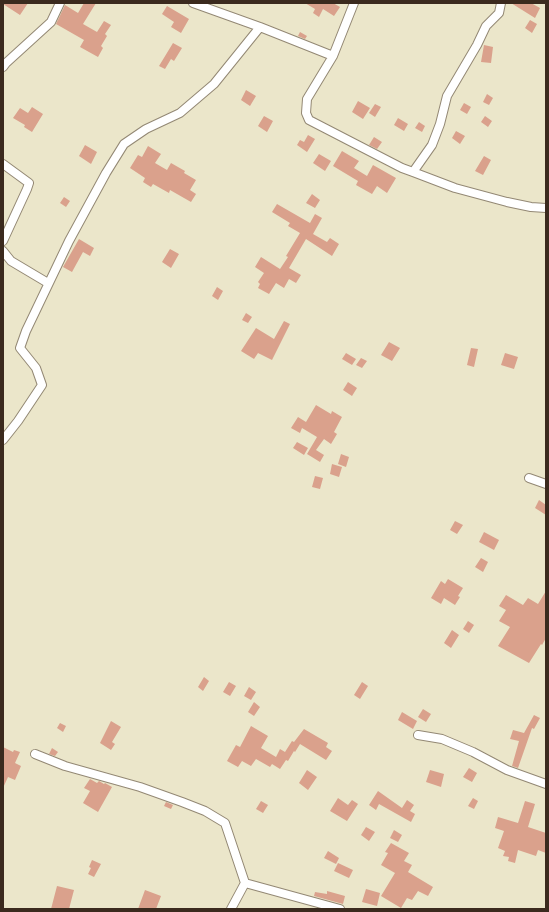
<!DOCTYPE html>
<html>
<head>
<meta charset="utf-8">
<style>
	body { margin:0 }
	#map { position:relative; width:549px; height:912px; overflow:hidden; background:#ebe6ca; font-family:Itim,sans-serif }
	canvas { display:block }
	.frame { position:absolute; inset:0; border:4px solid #3b2a1e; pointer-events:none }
</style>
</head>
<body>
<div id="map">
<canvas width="549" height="912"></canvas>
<div class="frame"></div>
</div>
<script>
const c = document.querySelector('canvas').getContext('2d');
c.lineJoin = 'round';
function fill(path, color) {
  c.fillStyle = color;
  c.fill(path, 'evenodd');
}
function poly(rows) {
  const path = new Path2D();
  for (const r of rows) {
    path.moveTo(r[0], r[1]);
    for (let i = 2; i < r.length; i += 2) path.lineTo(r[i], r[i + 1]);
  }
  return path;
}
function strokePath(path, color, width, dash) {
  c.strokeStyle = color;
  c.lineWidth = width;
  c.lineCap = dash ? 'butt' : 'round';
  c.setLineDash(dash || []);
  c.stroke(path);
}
const building = poly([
	[3,3,28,3,20,15,3,4],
	[84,3,96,3,83,24,97,32,104,21,111,25,105,34,107,36,101,46,103,48,98,57,80,47,84,40,56,24,65,5,78,13],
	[305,3,333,3,340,7,334,16,323,9,319,17,313,13,315,9],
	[511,3,531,3,540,8,535,18],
	[167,6,189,19,181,33,171,27,174,22,162,14],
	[530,20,537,24,532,33,525,28],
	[300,32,307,36,305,39,298,36],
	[173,43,182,48,174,61,171,59,165,69,159,66],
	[484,45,493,47,491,63,481,62],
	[246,90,256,96,250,106,241,100],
	[487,94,493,98,489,105,483,102],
	[358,101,370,108,363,119,352,112],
	[464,103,471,107,467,114,460,110],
	[375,104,381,107,375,117,369,113],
	[32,107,43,114,32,132,24,127,25,125,13,118,20,108,28,113],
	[264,116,273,121,267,132,258,126],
	[485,116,492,121,488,127,481,122],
	[398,118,408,124,404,131,394,125],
	[419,122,425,126,422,132,415,128],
	[456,131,465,136,460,144,452,138],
	[308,135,315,139,307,152,297,145,300,140,304,142],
	[374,137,382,142,377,149,369,145],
	[85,145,97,152,91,164,79,156],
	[148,146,161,154,155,163,167,170,171,163,185,171,184,173,196,180,190,190,196,194,191,202,170,190,169,193,153,184,151,187,143,182,145,178,130,168,138,155,142,157],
	[342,151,359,161,354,168,367,176,373,165,396,178,387,193,377,186,372,194,356,185,358,181,333,166],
	[319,154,331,161,325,171,313,163],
	[484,156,491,160,483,175,475,171],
	[312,194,320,200,315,208,306,203],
	[64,197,70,201,66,207,60,203],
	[277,204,310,223,315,214,322,218,313,234,327,242,330,238,339,244,332,256,306,239,289,268,301,275,296,283,289,279,284,288,276,283,269,294,258,288,260,284,258,282,264,273,255,267,261,257,280,269,288,257,286,256,300,233,288,226,290,223,272,212],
	[79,239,94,248,90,256,83,252,72,272,63,267],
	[170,249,179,254,171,268,162,262],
	[217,287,223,291,218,300,212,296],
	[246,313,252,317,248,323,242,320],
	[284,321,290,324,272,360,258,353,254,359,241,351,256,328,274,339],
	[389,342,400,348,392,361,381,355],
	[471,348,478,349,474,367,467,365],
	[346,353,356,359,352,365,342,359],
	[505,353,518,357,514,369,501,365],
	[361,358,367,361,362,368,356,365],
	[348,382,357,388,352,396,343,390],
	[316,405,331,414,332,411,342,417,334,432,337,434,331,444,324,439,316,450,324,455,320,462,307,454,317,437,302,428,300,433,291,428,298,417,306,422],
	[297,442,308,448,304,455,293,448],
	[341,454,349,457,346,467,338,464],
	[332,464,342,467,339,477,330,474],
	[315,476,323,478,320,489,312,487],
	[539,500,546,505,546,515,535,508],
	[455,521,463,525,457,534,450,530],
	[484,532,499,540,494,550,479,542],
	[481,558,488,562,483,572,475,567],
	[448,579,463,588,458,596,460,597,455,605,444,598,441,604,431,598,441,581,445,584],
	[546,591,546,638,542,645,541,644,529,663,498,646,510,627,499,621,506,610,499,606,506,595,523,605,528,598,538,604],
	[468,621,474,625,469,633,463,629],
	[452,630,459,635,451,648,444,643],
	[204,677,209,681,203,691,198,687],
	[229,682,236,686,230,696,223,692],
	[362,682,368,686,360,699,354,695],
	[249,687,256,692,251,700,244,696],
	[254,702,260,707,254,716,248,712],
	[423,709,431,714,426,722,418,717],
	[402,712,417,721,413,729,398,720],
	[534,715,540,718,534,729,532,728,518,768,512,766,519,741,510,739,513,730,524,733],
	[111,721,121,727,112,742,115,744,111,750,100,743],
	[60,723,66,726,63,732,57,728],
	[251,726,268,736,261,748,276,757,280,749,285,752,292,741,294,742,304,729,328,743,326,747,332,751,326,760,300,744,295,752,294,751,288,761,286,760,280,769,272,764,270,767,256,759,251,766,242,761,238,767,227,761,236,745,240,747],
	[3,747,13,752,14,750,20,752,15,763,21,766,15,780,8,777,3,788],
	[52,748,58,752,55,756,49,754],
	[469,768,477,773,472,782,463,777],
	[307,770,317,777,308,790,299,783],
	[430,770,444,774,441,787,426,782],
	[90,779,97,783,99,781,104,784,105,783,112,787,98,812,83,803,90,791,84,788],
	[378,791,402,808,407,800,414,805,410,811,415,814,411,822,379,804,376,810,369,805],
	[338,798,348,805,352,800,358,804,347,821,330,811],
	[473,798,478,801,474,809,468,806],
	[261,801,268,805,263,813,256,809],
	[525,801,535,804,528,827,546,833,546,853,538,850,536,856,518,850,515,863,508,861,509,857,503,856,505,851,498,848,504,831,495,828,498,817,518,823],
	[166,802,173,805,171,809,164,806],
	[366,827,375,832,369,841,361,835],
	[394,830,402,835,398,842,390,838],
	[391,843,409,853,404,861,412,865,408,872,433,887,428,896,418,891,412,900,407,898,401,908,381,896,395,873,381,865,388,853,385,852],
	[328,851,339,858,336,864,324,858],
	[92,860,101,864,94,877,88,874,91,868,89,867],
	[338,863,353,870,349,878,334,871],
	[57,886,74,890,69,909,51,909],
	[366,889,380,893,377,906,362,902],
	[145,890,161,896,156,909,138,909],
	[327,891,345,896,343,904,314,896,315,892,327,894]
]);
const minor = poly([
	[193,3,260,27,333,56],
	[354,3,333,56,307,99,306,113,309,120,402,168,413,172,455,188,507,202,531,207,546,208],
	[3,67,6,63,51,22,60,3],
	[3,164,29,183,27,189,3,241],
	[413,172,432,145,440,124,447,96,477,45,486,26,499,13,501,3],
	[3,251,11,261,48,283],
	[3,440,18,421,42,385,36,368,20,348,26,331,69,241,106,173,124,144,146,129,180,113,214,84,260,27],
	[529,478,546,484],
	[418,735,442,739,473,752,507,770,546,784],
	[35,754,65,766,140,787,182,802,205,811,225,823,245,883],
	[231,909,245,883,340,909]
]);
fill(building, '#daa18c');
strokePath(minor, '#938874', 10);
strokePath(minor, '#fff', 8);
</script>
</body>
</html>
